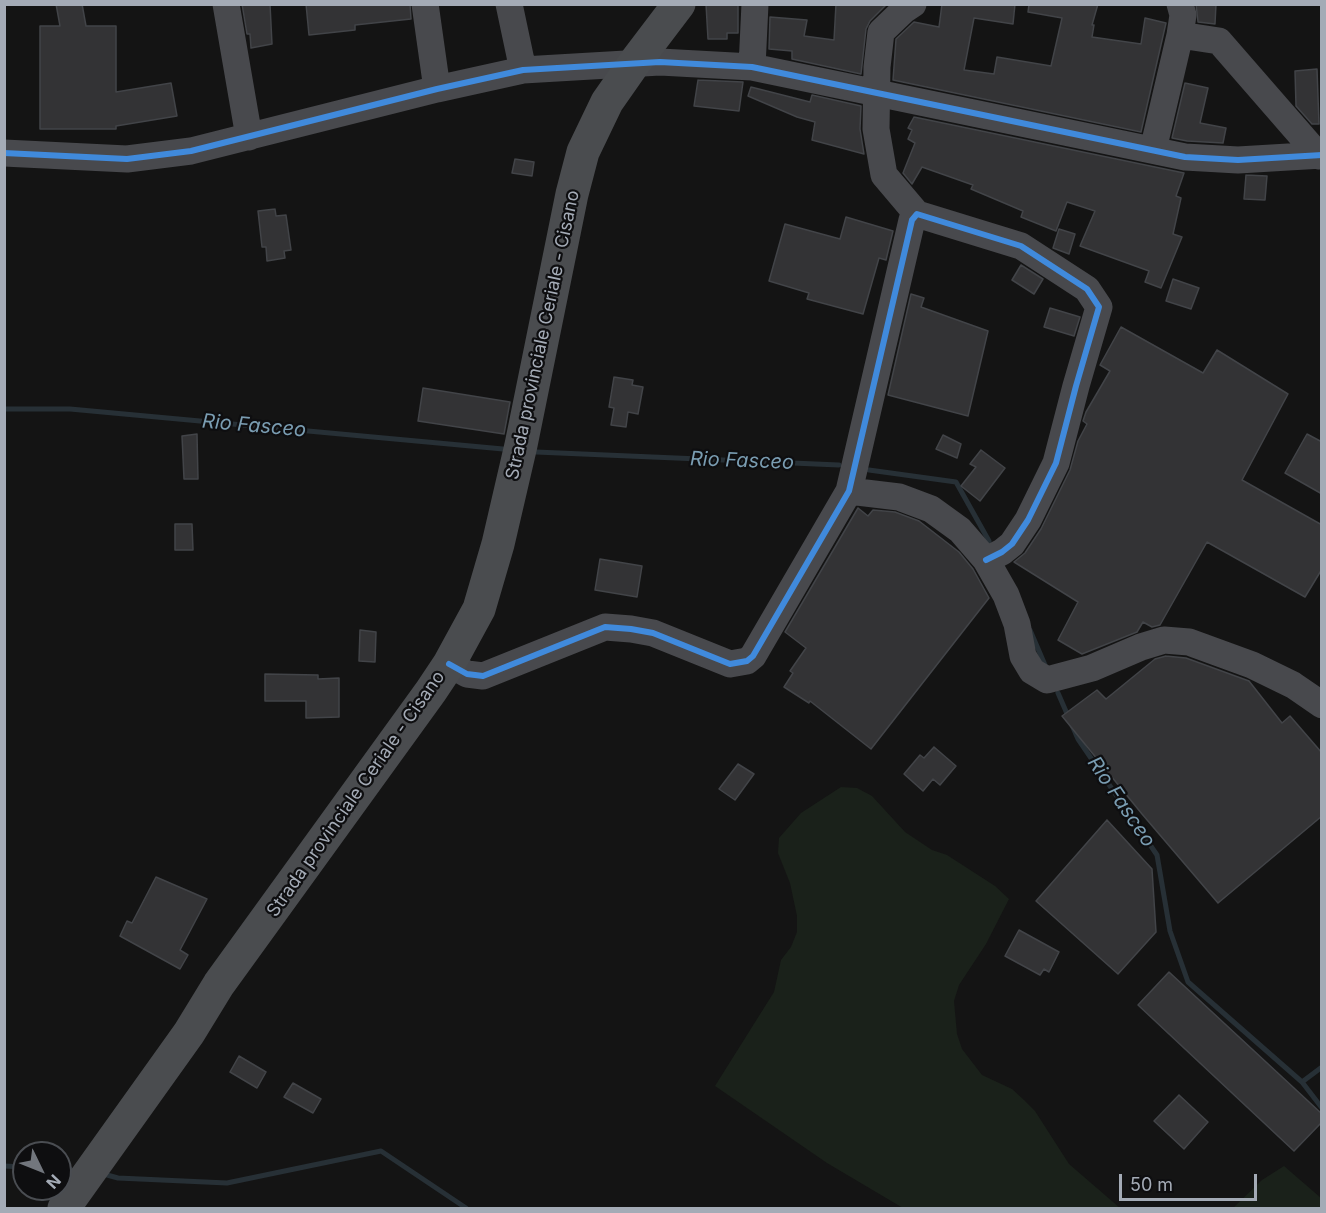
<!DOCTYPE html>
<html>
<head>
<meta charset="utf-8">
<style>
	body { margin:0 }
	#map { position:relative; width:1326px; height:1213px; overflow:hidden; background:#141414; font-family:Inter,sans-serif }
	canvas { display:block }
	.frame { position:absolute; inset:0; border:6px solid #a4abb6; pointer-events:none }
	.north { position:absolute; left:12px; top:1141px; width:60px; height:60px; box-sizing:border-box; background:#0e0e10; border:2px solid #4a4d52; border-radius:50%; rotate:133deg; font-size:16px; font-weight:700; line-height:24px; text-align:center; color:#a4abb6 }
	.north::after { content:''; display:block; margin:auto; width:21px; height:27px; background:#72767d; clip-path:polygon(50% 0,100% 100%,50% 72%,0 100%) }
	.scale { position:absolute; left:1119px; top:1174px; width:138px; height:27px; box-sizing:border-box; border:3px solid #a4abb6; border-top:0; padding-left:8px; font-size:18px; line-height:21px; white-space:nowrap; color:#a4abb6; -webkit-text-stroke:4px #0e0e10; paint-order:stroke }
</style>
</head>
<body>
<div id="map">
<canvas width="1326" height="1213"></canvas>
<div class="frame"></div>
<div class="north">N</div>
<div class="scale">50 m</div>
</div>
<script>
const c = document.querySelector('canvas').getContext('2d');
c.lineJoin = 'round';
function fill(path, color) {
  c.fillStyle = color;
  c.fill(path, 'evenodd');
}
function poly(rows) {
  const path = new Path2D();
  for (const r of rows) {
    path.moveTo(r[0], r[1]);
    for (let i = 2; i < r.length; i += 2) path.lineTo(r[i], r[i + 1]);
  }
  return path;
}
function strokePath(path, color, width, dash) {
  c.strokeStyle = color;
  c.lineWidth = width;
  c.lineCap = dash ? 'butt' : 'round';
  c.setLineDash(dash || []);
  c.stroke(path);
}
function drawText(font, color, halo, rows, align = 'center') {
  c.font = font + ' Inter,sans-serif';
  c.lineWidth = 4.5;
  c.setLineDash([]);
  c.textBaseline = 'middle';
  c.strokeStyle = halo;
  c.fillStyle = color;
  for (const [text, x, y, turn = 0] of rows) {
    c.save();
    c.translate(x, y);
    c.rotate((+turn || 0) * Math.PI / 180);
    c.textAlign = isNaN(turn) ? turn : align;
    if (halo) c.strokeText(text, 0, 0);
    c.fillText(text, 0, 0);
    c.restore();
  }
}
const green = poly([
	[841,787,857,788,872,796,905,832,932,850,947,855,995,886,1009,899,986,944,959,985,954,1001,957,1034,962,1049,982,1075,1012,1089,1024,1100,1035,1111,1069,1164,1120,1208,903,1208,827,1163,715,1086,774,992,781,960,791,947,797,932,797,916,790,883,778,853,779,838,801,813],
	[1284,1166,1321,1198,1321,1208,1233,1208,1262,1180]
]);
const stream = poly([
	[4,409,70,409,503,449],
	[536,452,839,465],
	[869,470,956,482,989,541],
	[1030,630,1045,665],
	[1058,693,1078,739,1157,855,1170,931,1188,982,1302,1082,1322,1108],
	[1302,1082,1322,1067],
	[4,1166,24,1167],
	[60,1168,70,1169],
	[107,1175,118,1178,227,1183,381,1151,466,1208]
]);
const building = poly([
	[56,4,82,4,86,26,116,26,116,92,171,83,177,116,116,126,116,129,40,129,40,26,60,26,56,4],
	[242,4,270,4,272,44,251,48,250,34,247,34,242,4],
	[306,4,410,4,411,19,355,25,355,30,309,35,306,4],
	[706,4,738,4,738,33,727,33,727,39,708,39,706,4],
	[836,4,887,4,870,21,866,29,861,74,792,59,792,51,769,49,770,17,807,20,804,36,834,40,836,4],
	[942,4,1015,4,1013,24,974,18,964,70,994,74,997,57,1051,66,1062,18,1028,12,1029,4,1098,4,1092,25,1094,25,1092,37,1141,44,1145,18,1166,23,1141,132,893,80,896,39,914,22,939,27,942,4],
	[1196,4,1216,4,1215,24,1198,22,1196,4],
	[1317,69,1319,124,1312,124,1296,106,1295,71,1317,69],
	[698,80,743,82,739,111,694,106,698,80],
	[1185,83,1208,88,1200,123,1226,128,1223,143,1187,141,1172,138,1185,83],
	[751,87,810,102,812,95,861,106,860,129,864,154,812,140,815,122,797,117,748,96,751,87],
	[914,117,1184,173,1176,196,1181,198,1173,234,1182,237,1161,288,1145,282,1149,271,1080,246,1095,211,1067,202,1056,231,1021,217,1023,211,971,189,973,185,922,167,912,184,903,173,915,143,908,139,912,130,908,128,914,117],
	[515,159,534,162,532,176,512,173,515,159],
	[1246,175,1267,176,1265,200,1244,199,1246,175],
	[275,209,276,216,286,215,291,250,284,251,285,258,267,261,266,247,262,247,258,211,275,209],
	[846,217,893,231,886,260,879,258,863,314,807,299,809,293,769,281,785,224,840,239,846,217],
	[1059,229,1075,234,1069,254,1053,248,1059,229],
	[1021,265,1043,279,1034,294,1012,280,1021,265],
	[1173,279,1199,288,1191,309,1166,301,1173,279],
	[911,294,924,298,921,307,988,331,968,416,888,395,911,294],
	[1050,308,1080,317,1074,336,1044,327,1050,308],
	[1121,327,1203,373,1217,350,1288,394,1242,480,1322,525,1322,569,1305,597,1207,542,1160,625,1152,627,1143,622,1137,632,1082,654,1058,640,1078,602,1014,562,1025,553,1041,529,1070,470,1078,441,1087,424,1083,421,1086,412,1110,371,1100,365,1121,327],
	[614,377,633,380,632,385,643,387,638,414,628,412,626,427,611,425,614,408,609,407,614,377],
	[423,388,510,402,504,434,418,421,423,388],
	[197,434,198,479,184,479,182,436,197,434],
	[1307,434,1322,442,1322,494,1285,473,1307,434],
	[943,435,961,444,957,458,936,449,943,435],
	[981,450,1005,468,980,501,961,486,976,467,970,464,981,450],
	[858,508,868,516,873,510,895,512,919,521,959,552,973,569,989,598,871,749,810,701,809,703,784,687,793,673,790,671,806,648,785,632,858,508],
	[175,524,192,524,193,550,175,550,175,524],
	[600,559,642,566,637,597,595,590,600,559],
	[360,630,376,632,375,662,359,661,360,630],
	[1166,656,1186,658,1249,681,1282,723,1290,716,1322,753,1322,816,1218,903,1142,814,1062,716,1097,690,1106,699,1155,659,1166,656],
	[265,674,318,675,318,679,339,678,339,717,306,718,306,701,265,701,265,674],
	[934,747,956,766,940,785,933,779,923,791,904,774,920,755,924,758,934,747],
	[738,764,754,774,735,800,719,789,738,764],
	[1107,820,1152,869,1156,932,1118,974,1036,901,1107,820],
	[156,877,207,899,180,950,188,955,180,969,120,936,127,921,132,923,156,877],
	[1019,930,1059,952,1049,972,1044,969,1040,975,1005,956,1019,930],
	[1169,972,1322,1114,1322,1122,1294,1151,1138,1005,1169,972],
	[239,1056,266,1072,257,1088,230,1072,239,1056],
	[293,1083,321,1099,313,1113,284,1097,293,1083],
	[1179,1095,1208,1122,1184,1149,1154,1121,1179,1095]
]);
const minor = poly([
	[226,4,249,137],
	[425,4,437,89],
	[509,4,523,70],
	[913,4,904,10,881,32,877,67,876,129,884,175,917,214],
	[1180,35,1219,41,1319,156],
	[752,67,755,4],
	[1153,150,1180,35,1183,15,1180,4],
	[4,153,127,159,191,151,437,89,523,70,660,62,752,67,1185,157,1238,160,1322,155],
	[849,491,899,497,931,509,960,530,986,560,1006,595,1017,624,1023,656,1032,671,1047,680,1092,668,1141,647,1164,640,1189,642,1252,665,1293,685,1322,705],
	[449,664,467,674,483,676,605,627,631,629,653,633,730,664,747,661,753,656,849,491,912,220,917,214,1021,246,1087,289,1099,307,1076,386,1056,463,1028,520,1012,544,1002,552,986,560]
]);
const major = poly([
	[64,1208,189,1033,219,984,431,691,449,664,479,609,498,544,521,445,572,194,583,152,607,102,635,62,679,4]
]);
const cycleway = poly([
	[4,153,127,159,191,151,437,89,523,70,660,62,752,67,1185,157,1238,160,1322,155],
	[449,664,467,674,483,676,605,627,631,629,653,633,730,664,747,661,753,656,849,491,912,220,917,214,1021,246,1087,289,1099,307,1076,386,1056,463,1028,520,1012,544,1002,552,986,560]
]);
const streetNames = [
	["Strada provinciale Ceriale - Cisano",543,335,-78],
	["Strada provinciale Ceriale - Cisano",356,794,-55]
];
const waterNames = [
	["Rio Fasceo",254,426,5],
	["Rio Fasceo",742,461,2],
	["Rio Fasceo",1121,802,56]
];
fill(green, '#1a211a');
strokePath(stream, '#273036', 5);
fill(building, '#333335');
strokePath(building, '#424448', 1.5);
strokePath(minor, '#48494d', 27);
strokePath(major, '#4a4c4f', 33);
strokePath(cycleway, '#408adc', 6);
drawText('18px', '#a4abb6', '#0e0e10', streetNames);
drawText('italic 20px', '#7a9db2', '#0e0e10', waterNames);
</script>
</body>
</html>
